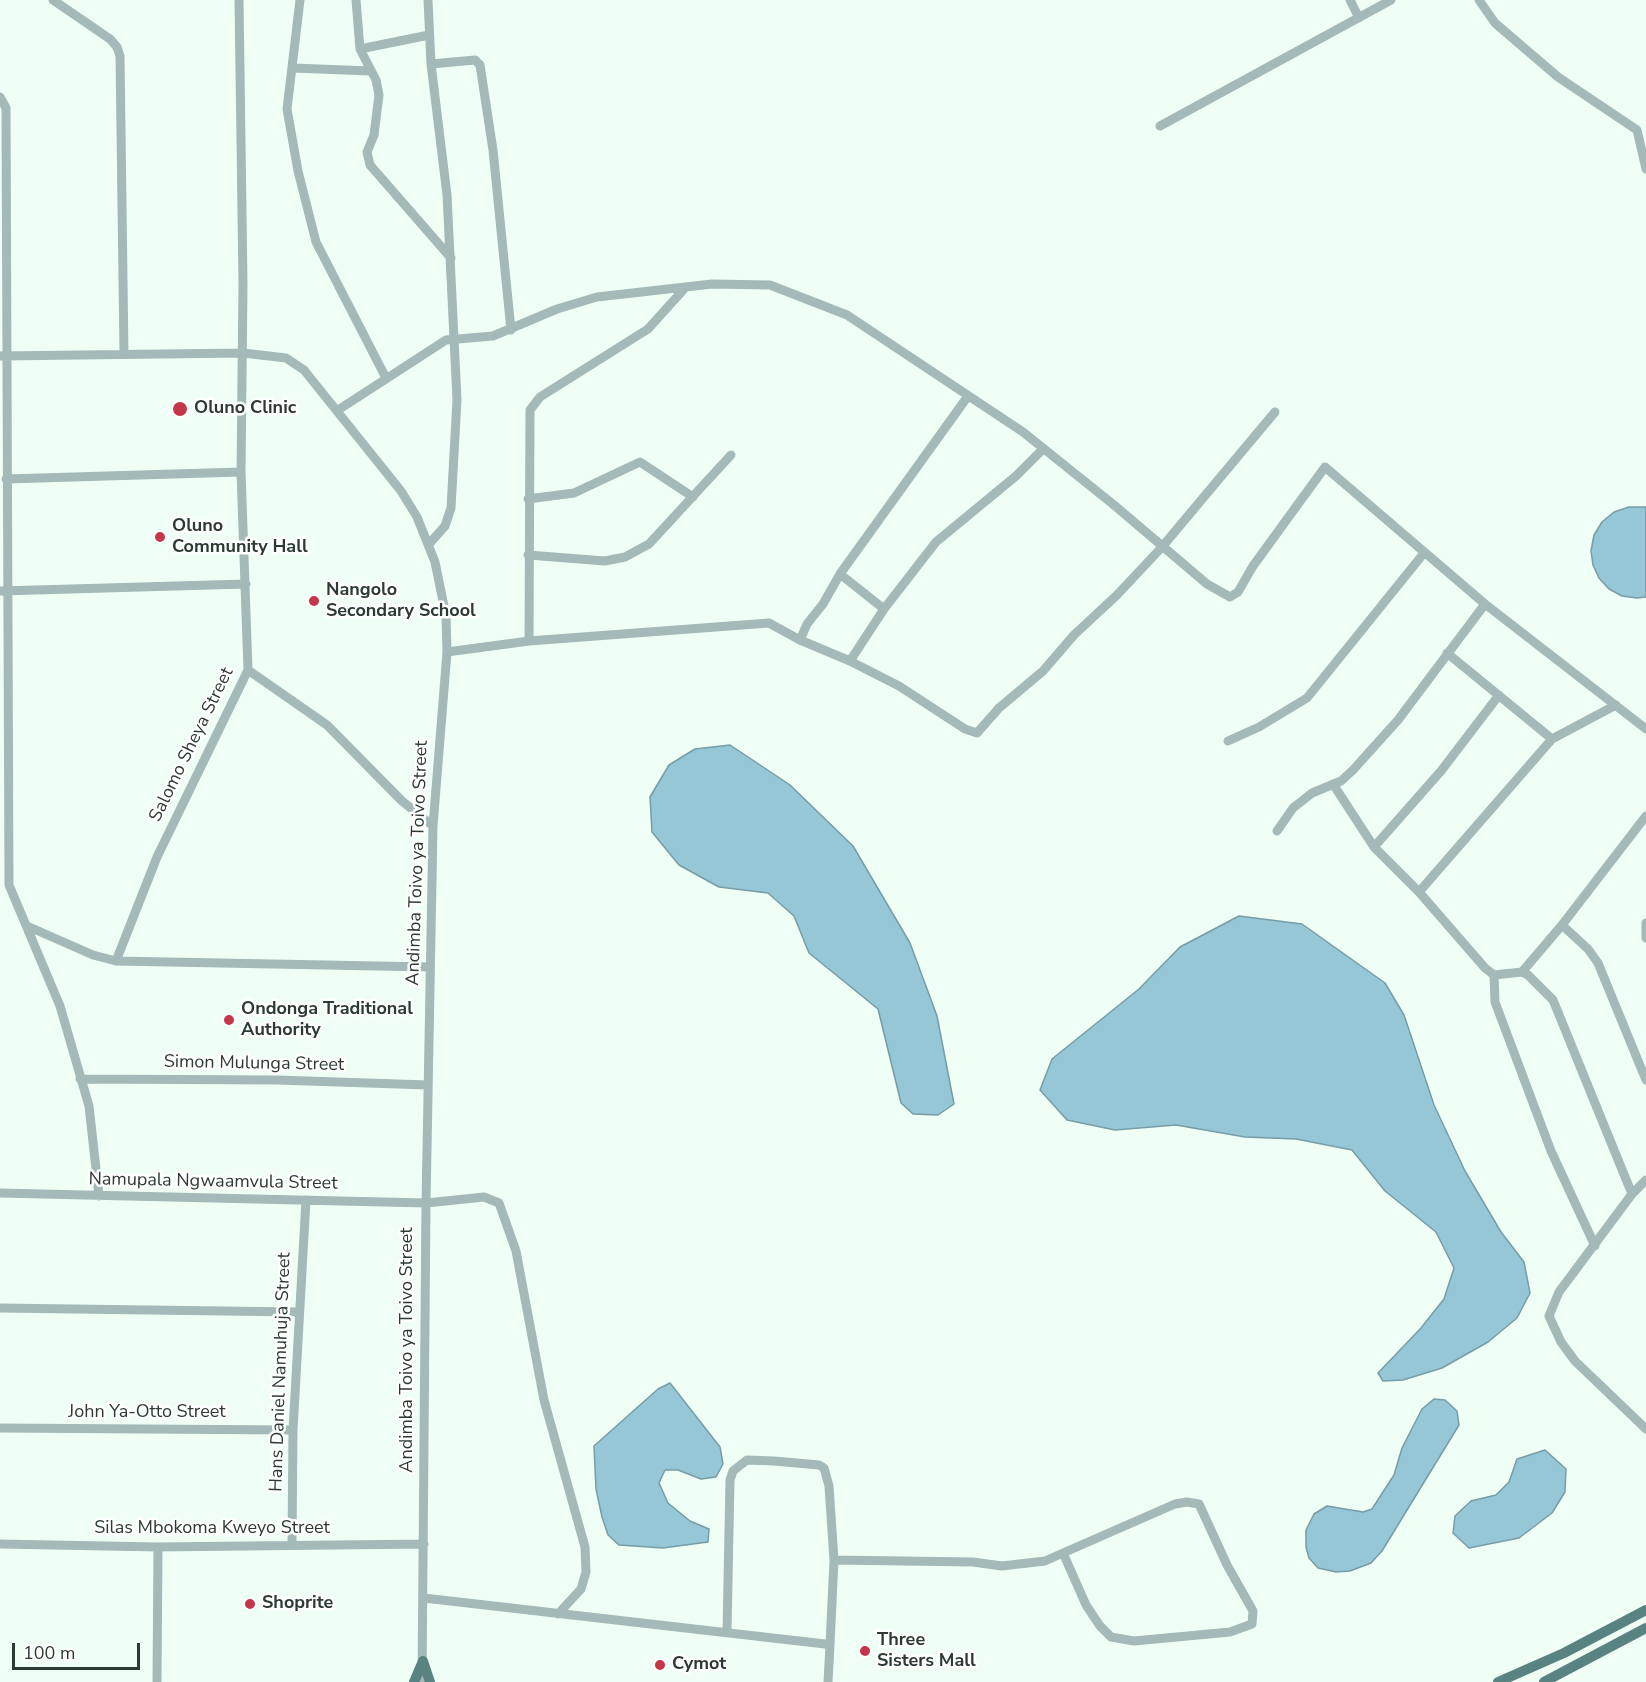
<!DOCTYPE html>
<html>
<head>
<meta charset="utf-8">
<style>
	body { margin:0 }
	#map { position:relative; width:1646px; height:1682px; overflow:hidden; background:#f0fff6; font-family:"Nunito Sans",sans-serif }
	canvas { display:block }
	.scale { position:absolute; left:12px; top:1643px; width:128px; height:27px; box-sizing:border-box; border:3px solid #2b3a32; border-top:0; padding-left:8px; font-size:18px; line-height:21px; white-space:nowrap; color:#2b3a32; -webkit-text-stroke:4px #fff; paint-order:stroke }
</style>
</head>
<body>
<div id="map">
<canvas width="1646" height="1682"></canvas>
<div class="scale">100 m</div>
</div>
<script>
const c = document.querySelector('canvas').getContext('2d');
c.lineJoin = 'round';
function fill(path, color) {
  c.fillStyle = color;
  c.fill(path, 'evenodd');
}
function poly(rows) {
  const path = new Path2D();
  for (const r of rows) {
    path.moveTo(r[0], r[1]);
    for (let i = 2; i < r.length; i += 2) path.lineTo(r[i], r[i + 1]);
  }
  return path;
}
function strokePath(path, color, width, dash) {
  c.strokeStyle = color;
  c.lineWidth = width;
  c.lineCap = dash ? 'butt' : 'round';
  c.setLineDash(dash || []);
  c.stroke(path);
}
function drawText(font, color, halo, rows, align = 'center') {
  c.font = font + ' "Nunito Sans",sans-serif';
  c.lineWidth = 5;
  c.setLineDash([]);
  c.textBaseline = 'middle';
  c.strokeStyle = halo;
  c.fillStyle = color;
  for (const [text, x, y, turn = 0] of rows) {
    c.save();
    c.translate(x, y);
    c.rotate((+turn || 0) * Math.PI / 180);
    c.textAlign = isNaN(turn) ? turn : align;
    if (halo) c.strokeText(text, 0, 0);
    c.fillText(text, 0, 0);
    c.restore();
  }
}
const water = poly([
	[1629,507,1646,507,1646,597,1637,598,1622,596,1609,589,1599,578,1593,565,1591,551,1594,535,1602,522,1614,512,1629,507],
	[730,745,790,785,853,846,910,943,937,1016,954,1104,938,1115,913,1114,901,1103,878,1009,809,953,794,916,768,893,719,887,679,865,652,832,650,797,669,765,695,749,730,745],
	[1239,916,1302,924,1385,983,1404,1015,1434,1105,1465,1171,1501,1232,1524,1262,1530,1293,1517,1318,1488,1342,1442,1368,1403,1380,1383,1381,1378,1373,1421,1328,1444,1299,1454,1268,1436,1232,1385,1191,1352,1150,1296,1139,1245,1137,1176,1125,1115,1130,1067,1120,1040,1090,1052,1059,1139,989,1180,947,1239,916],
	[670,1383,720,1447,723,1464,716,1477,701,1479,678,1470,665,1470,659,1483,668,1503,690,1521,709,1529,708,1542,663,1548,619,1545,608,1535,602,1517,596,1489,594,1446,658,1389,670,1383],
	[1434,1399,1445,1400,1457,1411,1459,1425,1382,1551,1371,1563,1350,1571,1336,1572,1318,1568,1309,1558,1306,1547,1306,1530,1314,1514,1327,1506,1363,1512,1372,1509,1394,1475,1402,1448,1422,1409,1434,1399],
	[1545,1450,1566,1469,1565,1492,1552,1513,1519,1538,1469,1548,1453,1533,1455,1516,1471,1501,1496,1495,1509,1482,1517,1459,1545,1450]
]);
const minor = poly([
	[53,0,110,39,117,47,120,56,124,354],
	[300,0,287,109,298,171,316,242,386,378],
	[356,0,360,49,376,80,379,95,374,135,367,152,370,165,451,258],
	[428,0,431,64,447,195,457,400,451,508,445,526,429,544],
	[1350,0,1359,18],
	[1479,0,1495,23,1558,77,1637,130,1646,169],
	[360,49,429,35],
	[431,64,475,60,480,65,493,150,511,330],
	[294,68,370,71],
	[0,97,6,108,9,885,60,1006,89,1106,99,1196],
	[1160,126,1391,0],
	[0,356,243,353,286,358,304,370,401,491,417,517,435,562,446,616,447,652,433,826,426,1203,422,1682],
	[338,410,446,340,493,336,557,309,597,297,712,284,770,285,847,315,1023,432,1114,505,1207,584,1230,597,1238,592,1253,566,1325,467,1485,604,1646,729],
	[6,479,241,472],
	[528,499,574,493,640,462,693,497],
	[528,555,605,561,625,557,649,544,731,455],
	[840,574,884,609],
	[0,591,246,584],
	[800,640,807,624,823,604,840,574,968,396],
	[529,641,530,410,540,397,648,329,685,288],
	[447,652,529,641,769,623,800,640,850,661,899,686,965,729,977,733,999,708,1043,671,1074,635,1117,595,1162,547,1275,412],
	[1447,653,1552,739],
	[850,661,884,609,936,542,1016,476,1043,449],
	[248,670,327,725,402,801,433,826],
	[1228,741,1259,727,1307,698,1424,553],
	[1333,784,1374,847,1419,892,1485,968,1494,975,1522,972,1528,975,1553,1000,1632,1194],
	[1277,831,1293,808,1312,793,1341,781,1353,770,1398,720,1485,604],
	[1374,847,1441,771,1499,695],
	[1419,892,1552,739,1616,705],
	[1646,923,1646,938],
	[1562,925,1588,949,1598,963,1646,1080],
	[27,926,93,955,116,961,430,967],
	[116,961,157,857,248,670,241,472,243,284,239,0],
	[1522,972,1562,925,1646,816],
	[1494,975,1495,1002,1551,1151,1595,1246],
	[80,1079,277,1080,428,1085],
	[1646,1180,1632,1194,1559,1292,1549,1316,1561,1342,1575,1361,1646,1429],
	[0,1193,426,1203,484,1197,499,1203,516,1251,544,1400,585,1547,586,1572,581,1589,558,1614],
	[0,1308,298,1312],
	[0,1428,293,1430],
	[1187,1502,1199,1504,1227,1565,1253,1611,1252,1624,1230,1632,1134,1641,1111,1637,1100,1626,1086,1605,1063,1553,1175,1504,1187,1502],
	[0,1544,158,1547,424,1544],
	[292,1544,293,1430,306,1200],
	[424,1598,825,1644,830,1645,828,1682],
	[727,1632,730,1480,733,1471,747,1460,774,1461,819,1465,824,1468,829,1486,834,1560,973,1562,1002,1566,1045,1561,1063,1553],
	[830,1645,834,1560],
	[157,1682,158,1547]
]);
const major = poly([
	[423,1661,430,1682],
	[414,1682,423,1661],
	[1498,1682,1564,1653,1646,1610],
	[1544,1682,1646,1628]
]);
const markers = [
	[180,409,8,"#c6364b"],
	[160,537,6,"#c6364b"],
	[314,601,6,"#c6364b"],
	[229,1020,6,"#c6364b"],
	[250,1604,6,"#c6364b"],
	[865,1651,6,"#c6364b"],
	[660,1665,6,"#c6364b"]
];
const poiNames = [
	["Oluno Clinic",194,409],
	["Oluno",172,527],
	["Community Hall",172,548],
	["Nangolo",326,591],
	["Secondary School",326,612],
	["Ondonga Traditional",241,1010],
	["Authority",241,1031],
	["Shoprite",262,1604],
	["Three",877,1641],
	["Sisters Mall",877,1662],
	["Cymot",672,1665]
];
const streetNames = [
	["Salomo Sheya Street",192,745,-64],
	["Andimba Toivo ya Toivo Street",418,863,-88],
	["Simon Mulunga Street",254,1064,1],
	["Namupala Ngwaamvula Street",213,1182,1],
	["Andimba Toivo ya Toivo Street",408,1350,-90],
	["Hans Daniel Namuhuja Street",281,1372,-88],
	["John Ya-Otto Street",147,1413],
	["Silas Mbokoma Kweyo Street",212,1529]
];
fill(water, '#96c7d7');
strokePath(water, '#769da6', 1.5);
strokePath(minor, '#a3bab8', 9);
strokePath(major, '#588380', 10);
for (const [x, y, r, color] of markers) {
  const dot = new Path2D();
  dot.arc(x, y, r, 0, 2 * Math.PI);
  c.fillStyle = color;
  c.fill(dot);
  strokePath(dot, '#fff', 2);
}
drawText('bold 18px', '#2b3a32', '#fff', poiNames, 'left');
drawText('18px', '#2b3a32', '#fff', streetNames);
</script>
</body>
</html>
